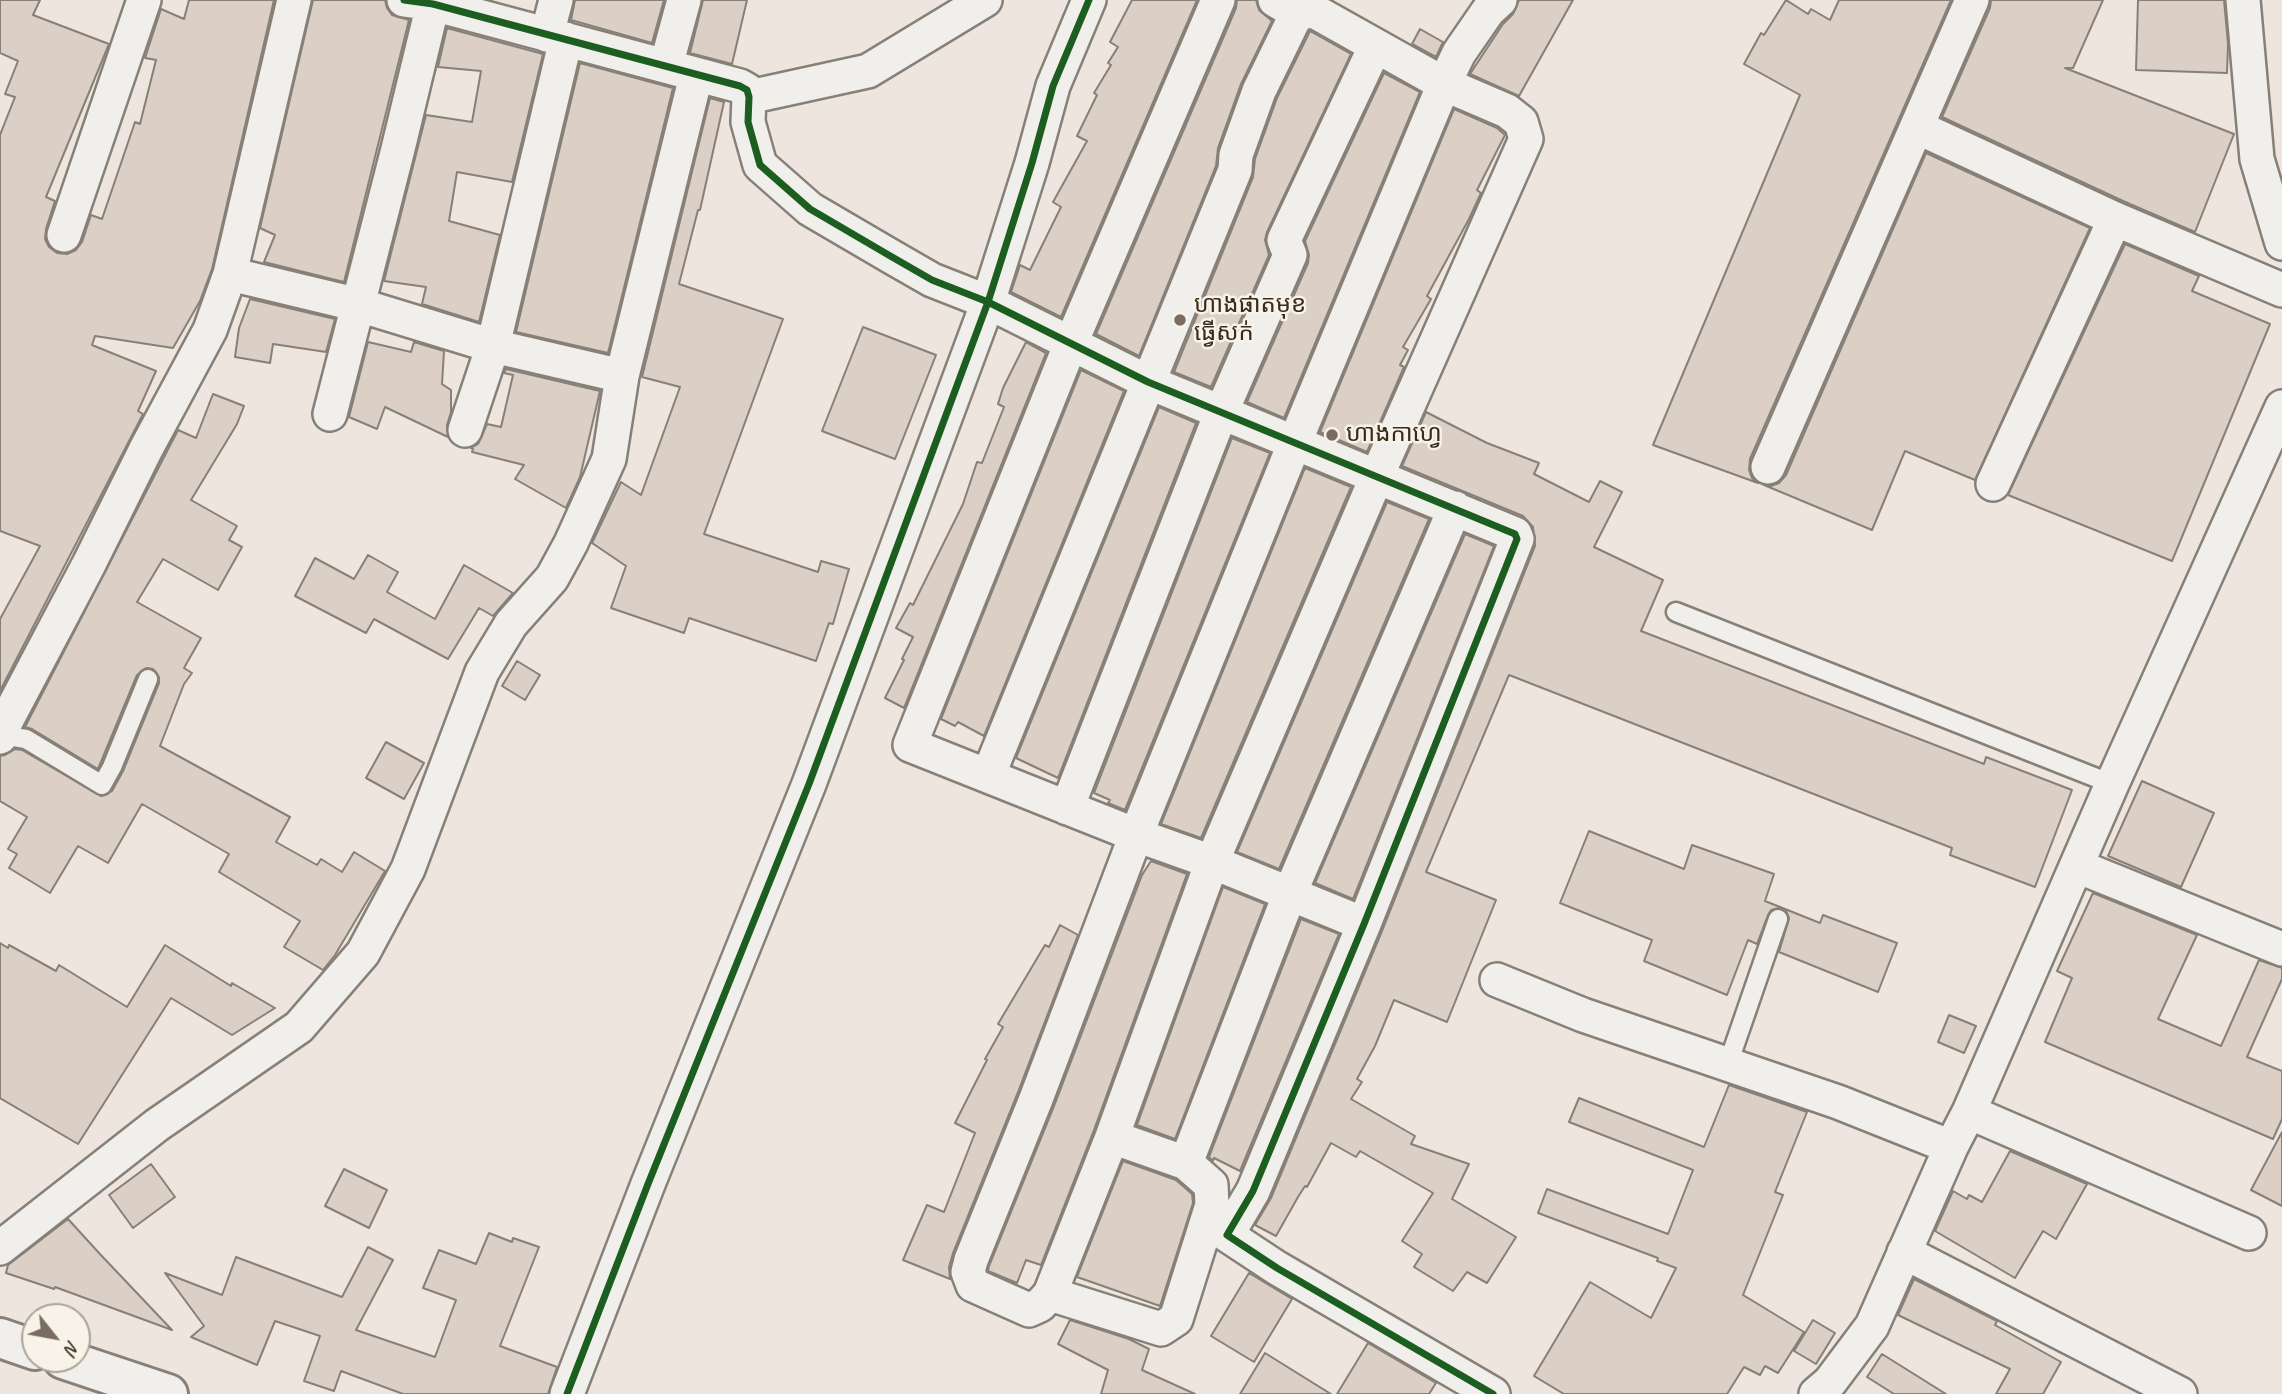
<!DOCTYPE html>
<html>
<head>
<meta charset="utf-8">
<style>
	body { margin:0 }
	#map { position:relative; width:2282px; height:1394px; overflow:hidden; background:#eee6de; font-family:Caveat,sans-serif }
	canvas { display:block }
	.north { position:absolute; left:21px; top:1303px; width:70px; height:70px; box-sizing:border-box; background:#f7f3e8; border:2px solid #aca397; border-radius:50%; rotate:121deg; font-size:19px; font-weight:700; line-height:28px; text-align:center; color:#3b2a1e }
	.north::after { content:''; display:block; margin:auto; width:24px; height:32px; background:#7a6c61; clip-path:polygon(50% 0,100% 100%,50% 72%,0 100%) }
</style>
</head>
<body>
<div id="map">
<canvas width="2282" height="1394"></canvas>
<div class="north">N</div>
</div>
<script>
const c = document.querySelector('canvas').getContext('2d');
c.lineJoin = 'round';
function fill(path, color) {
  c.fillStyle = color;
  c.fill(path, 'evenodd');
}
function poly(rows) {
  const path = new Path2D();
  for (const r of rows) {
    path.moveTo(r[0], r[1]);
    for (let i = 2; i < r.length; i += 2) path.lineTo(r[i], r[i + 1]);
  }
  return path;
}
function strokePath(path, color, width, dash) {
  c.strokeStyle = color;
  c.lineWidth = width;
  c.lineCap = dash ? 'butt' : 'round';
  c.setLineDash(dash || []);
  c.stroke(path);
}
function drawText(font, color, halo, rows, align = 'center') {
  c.font = font + ' Caveat,"Noto Sans Khmer",sans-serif';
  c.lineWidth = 5;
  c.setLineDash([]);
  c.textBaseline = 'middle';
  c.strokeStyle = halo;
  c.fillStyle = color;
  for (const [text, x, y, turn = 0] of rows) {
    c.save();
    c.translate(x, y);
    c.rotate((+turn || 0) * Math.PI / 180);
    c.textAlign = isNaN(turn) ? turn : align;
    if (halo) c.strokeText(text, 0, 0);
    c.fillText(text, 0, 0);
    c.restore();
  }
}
const building = poly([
	[0,0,40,0,33,15,109,44,46,197,55,201,46,229,45,239,49,247,57,253,67,254,76,250,82,242,91,215,102,219,135,122,140,124,156,60,145,58,161,9,184,19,189,0,274,0,212,269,200,301,173,348,95,336,92,345,156,371,138,411,143,414,0,691,0,619,40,546,0,531,0,135,15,97,5,94,18,61,0,53,0,0],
	[313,0,385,0,387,8,392,15,409,20,344,282,264,262,275,235,260,228,313,0],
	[575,0,664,0,652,43,571,20,575,0],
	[703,0,747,0,732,64,690,53,703,0],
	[1132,0,1197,0,1061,317,1011,292,1020,265,1030,270,1061,207,1053,202,1087,141,1077,136,1097,95,1094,93,1111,65,1108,63,1118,47,1110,42,1132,0],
	[1237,0,1256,0,1259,10,1272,21,1241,84,1218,148,1216,166,1139,356,1096,334,1236,8,1237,0],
	[1519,0,1573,0,1519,96,1470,74,1503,24,1513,14,1519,0],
	[1786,0,1808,14,1811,9,1830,20,1839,0,1951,0,1750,459,1749,470,1752,478,1758,483,1653,445,1800,95,1744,64,1761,33,1764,35,1786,0],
	[1991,0,2103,0,2073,68,2065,68,2234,134,2195,232,2123,201,1942,117,1990,8,1991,0],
	[2138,0,2224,0,2228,44,2227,73,2136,70,2138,0],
	[447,28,543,54,512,182,457,172,449,221,500,235,479,322,422,304,426,287,384,281,426,115,472,122,481,71,438,67,447,28],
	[1420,29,1443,42,1436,57,1412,44,1420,29],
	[1310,31,1351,54,1267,232,1265,240,1269,255,1211,387,1174,372,1253,177,1255,159,1277,98,1310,31],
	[580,63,673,88,608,353,516,332,580,63],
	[1384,73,1420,92,1284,418,1247,402,1308,263,1309,255,1305,241,1384,73],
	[710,98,724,102,700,210,698,210,679,284,783,319,704,534,818,572,821,561,849,569,833,624,829,623,816,661,689,618,684,633,611,608,626,566,592,543,621,482,641,495,680,387,642,377,710,98],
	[1454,109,1497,128,1505,135,1477,190,1481,193,1469,219,1427,296,1431,299,1403,347,1408,350,1400,365,1404,367,1367,452,1320,432,1454,109],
	[1926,153,2090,228,1975,480,1905,451,1872,530,1764,485,1771,486,1779,483,1786,475,1926,153],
	[2125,244,2199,276,2192,291,2270,324,2172,561,2008,495,2125,244],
	[250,299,335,319,326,352,273,344,270,363,235,357,239,328,250,299],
	[863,327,936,355,895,459,822,431,863,327],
	[368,342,411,352,414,342,444,351,442,384,451,390,451,412,447,425,448,437,385,407,377,429,349,417,368,342],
	[1026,342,1046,353,904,708,885,698,904,660,902,659,913,637,896,628,910,603,913,605,963,504,977,462,982,463,1004,407,998,404,1003,388,1026,342],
	[506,369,600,391,580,477,566,508,515,479,524,465,472,452,473,449,471,448,478,444,487,424,501,427,513,375,504,373,506,369],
	[1081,370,1124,391,984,736,958,722,955,726,941,719,1081,370],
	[213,394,244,406,237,424,191,500,237,526,229,540,242,547,218,590,163,559,137,602,201,638,184,668,192,673,184,684,160,746,290,817,276,842,317,865,321,859,342,872,354,852,385,871,335,955,323,970,284,947,300,921,219,872,229,854,142,804,108,863,78,846,50,893,9,868,17,854,8,849,27,817,0,801,0,756,5,755,15,749,22,750,101,796,112,791,123,771,159,683,159,677,153,669,146,668,137,675,98,769,32,729,25,727,178,430,196,438,213,394],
	[1159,407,1196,423,1058,778,1016,758,1159,407],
	[1426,412,1487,443,1539,463,1534,474,1589,502,1600,481,1622,492,1594,547,1663,580,1641,631,1984,764,1986,757,2072,790,2035,887,1950,855,1952,848,1509,675,1426,872,1496,900,1447,1022,1394,1000,1375,1046,1357,1079,1362,1082,1351,1099,1415,1136,1411,1144,1469,1164,1452,1199,1516,1237,1487,1283,1467,1272,1453,1291,1414,1267,1422,1254,1402,1241,1433,1193,1360,1151,1356,1157,1331,1143,1307,1187,1305,1186,1298,1197,1276,1236,1255,1225,1271,1198,1382,931,1535,546,1533,527,1523,516,1402,466,1426,412],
	[1232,438,1270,453,1125,810,1108,803,1110,800,1094,793,1232,438],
	[1305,468,1351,487,1201,838,1161,824,1305,468],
	[1387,502,1429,519,1279,869,1237,852,1387,502],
	[1465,534,1494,546,1353,899,1315,883,1465,534],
	[368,555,398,572,387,592,435,619,464,565,513,593,493,616,479,608,448,659,374,619,366,633,295,596,315,558,354,579,368,555],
	[517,661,540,675,525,700,502,686,517,661],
	[386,742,424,763,404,799,366,778,386,742],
	[2142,781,2214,813,2181,887,2108,856,2142,781],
	[1589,831,1684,869,1692,845,1774,874,1765,901,1820,923,1823,915,1897,943,1878,992,1779,952,1789,918,1786,911,1781,908,1771,910,1768,915,1757,944,1748,940,1727,995,1644,961,1652,940,1560,903,1589,831],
	[1151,861,1187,874,1094,1130,1041,1265,1026,1260,1017,1283,988,1271,989,1266,1054,1106,1142,875,1151,861],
	[1223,887,1265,904,1175,1139,1137,1125,1223,887],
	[2093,893,2197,935,2158,1019,2221,1046,2259,960,2282,968,2282,979,2247,1057,2282,1071,2282,1119,2273,1139,2045,1042,2072,978,2057,971,2093,893],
	[1301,919,1339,934,1240,1171,1214,1158,1213,1161,1209,1157,1301,919],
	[1060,925,1078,935,1018,1092,953,1253,949,1267,950,1279,903,1260,927,1205,944,1212,975,1133,955,1123,987,1060,985,1059,1003,1027,998,1024,1045,945,1049,947,1060,925],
	[0,943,8,948,9,945,56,971,59,965,127,1007,165,945,231,986,232,983,275,1008,232,1035,171,998,78,1144,0,1098,0,943],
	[1949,1015,1976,1026,1964,1053,1938,1042,1949,1015],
	[1729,1085,1807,1112,1775,1192,1783,1195,1743,1295,1804,1332,1778,1373,1765,1366,1760,1375,1744,1367,1727,1394,1564,1394,1534,1376,1590,1282,1651,1318,1676,1268,1657,1261,1658,1258,1538,1213,1547,1189,1668,1234,1693,1170,1569,1122,1579,1098,1704,1147,1729,1085],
	[2282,1132,2282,1206,2251,1190,2282,1132],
	[2010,1151,2087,1184,2056,1239,2043,1231,2015,1278,1935,1231,1953,1191,1967,1199,1969,1195,1982,1202,2010,1151],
	[1123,1161,1176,1180,1192,1194,1193,1203,1160,1306,1077,1277,1123,1161],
	[151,1164,175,1197,133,1228,109,1195,151,1164],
	[344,1169,387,1190,369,1228,325,1206,344,1169],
	[68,1219,99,1253,172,1330,55,1287,54,1289,6,1273,8,1265,68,1219],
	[489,1233,512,1242,513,1238,539,1247,500,1346,557,1367,548,1394,403,1394,341,1371,334,1391,304,1381,320,1336,275,1321,257,1365,191,1337,204,1326,165,1273,222,1295,236,1257,342,1297,368,1247,393,1260,356,1330,435,1357,456,1300,423,1288,439,1250,476,1264,489,1233],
	[1249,1273,1292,1299,1254,1362,1211,1336,1249,1273],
	[1914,1279,1997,1321,1995,1325,2061,1362,2043,1394,1996,1394,2010,1369,1898,1315,1914,1279],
	[1070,1320,1129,1339,1149,1349,1142,1370,1195,1394,1101,1394,1108,1370,1058,1344,1070,1320],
	[1813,1320,1835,1333,1816,1364,1794,1351,1813,1320],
	[1368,1343,1436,1383,1429,1394,1337,1394,1368,1343],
	[1265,1353,1331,1394,1240,1394,1265,1353],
	[1882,1354,1946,1394,1894,1394,1867,1377,1882,1354]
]);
const service = poly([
	[1676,612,2112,784],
	[1,735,26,739,102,785,112,767,148,679],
	[1728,1064,1778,919]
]);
const minor = poly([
	[404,0,433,4,740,86,747,90,749,97,748,122,760,165,810,209,892,257,932,280,988,302,1148,382,1515,534,1517,539,1364,924,1253,1191,1227,1235,1277,1268,1493,1394],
	[1218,0,1071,343,910,745,1136,835,1212,862,1364,924],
	[2243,0,2257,159,2282,243],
	[547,35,556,0],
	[666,66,684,0],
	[749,97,868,71,985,0],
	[1917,127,2115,219,2282,290],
	[64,235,144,0],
	[230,274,359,305,493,346,622,376],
	[330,414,398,149,433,4],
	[465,430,493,346,566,39],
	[1768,467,1972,0],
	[1993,484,2115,219],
	[0,737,3,727,89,564,146,449,210,330,230,274,294,0],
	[988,776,1235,170,1236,155,1259,91,1297,13],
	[1067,808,1221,413,1290,255,1284,240,1375,47],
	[2077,866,2282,949],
	[1497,980,1583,1015,1838,1102,1951,1147],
	[1969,1112,2249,1233],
	[1112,1137,1186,1163,1211,1185,1212,1205,1176,1319,1161,1329,1050,1294,1112,1137,1212,862,1377,476,1526,139,1521,122,1507,111,1444,84,1314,11,1297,13,1275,0],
	[1186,1163,1290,893,1455,508],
	[0,1248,157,1125,299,1027,363,953,408,869,482,672,511,624,552,578,571,543,609,459,622,376,696,76],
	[1904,1252,2180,1394],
	[1050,1294,1040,1305,1029,1310,973,1285,968,1272,971,1260,1036,1099,1136,835,1295,442,1444,84,1459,53,1488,11,1500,0],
	[567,1394,648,1184,809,784,988,302,1032,163,1053,86,1089,0],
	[1816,1394,1830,1382,1872,1326,1951,1147,1969,1112,2112,784,2282,407]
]);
const tertiary = poly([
	[0,1338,35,1350],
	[63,1359,168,1394]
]);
const cycleway = poly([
	[404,0,433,4,740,86,747,90,749,97,748,122,760,165,810,209,892,257,932,280,988,302,1148,382,1515,534,1517,539,1364,924,1253,1191,1227,1235,1277,1268,1493,1394],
	[567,1394,648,1184,809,784,988,302,1032,163,1053,86,1089,0]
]);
const markers = [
	[1180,320,7,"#7a6c61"],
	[1332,435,7,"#7a6c61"]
];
const poiNames = [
	["ហាងផាតមុខ",1194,306],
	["ធ្វើសក់",1194,334],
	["ហាងកាហ្វេ",1346,435]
];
fill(building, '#dccfc5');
strokePath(building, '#878079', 2);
strokePath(service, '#878079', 23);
strokePath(minor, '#878079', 38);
strokePath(tertiary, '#878079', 44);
strokePath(service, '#f1efeb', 18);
strokePath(minor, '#f1efeb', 33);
strokePath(tertiary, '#f1efeb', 38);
strokePath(cycleway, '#1b5e20', 7);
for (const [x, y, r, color] of markers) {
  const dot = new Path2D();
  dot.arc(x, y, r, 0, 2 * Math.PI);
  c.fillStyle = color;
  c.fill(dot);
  strokePath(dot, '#f7f3e8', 2.5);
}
drawText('24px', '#3b2a1e', '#f7f3e8', poiNames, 'left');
</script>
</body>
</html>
